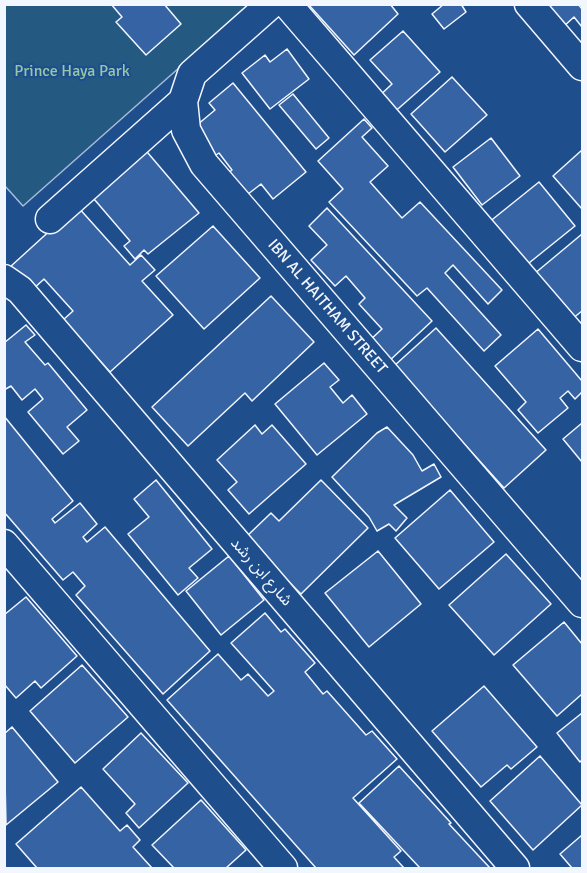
<!DOCTYPE html>
<html>
<head>
<meta charset="utf-8">
<style>
	body { margin:0 }
	#map { position:relative; width:587px; height:873px; overflow:hidden; background:#1f4e8c; font-family:Signika,sans-serif }
	canvas { display:block }
	.frame { position:absolute; inset:0; border:6px solid #f2f6ff; pointer-events:none }
</style>
</head>
<body>
<div id="map">
<canvas width="587" height="873"></canvas>
<div class="frame"></div>
</div>
<script>
const c = document.querySelector('canvas').getContext('2d');
c.lineJoin = 'round';
function fill(path, color) {
  c.fillStyle = color;
  c.fill(path, 'evenodd');
}
function poly(rows) {
  const path = new Path2D();
  for (const r of rows) {
    path.moveTo(r[0], r[1]);
    for (let i = 2; i < r.length; i += 2) path.lineTo(r[i], r[i + 1]);
  }
  return path;
}
function strokePath(path, color, width, dash) {
  c.strokeStyle = color;
  c.lineWidth = width;
  c.lineCap = dash ? 'butt' : 'round';
  c.setLineDash(dash || []);
  c.stroke(path);
}
function drawText(font, color, halo, rows, align = 'center') {
  c.font = font + ' Signika,"Noto Sans Arabic",sans-serif';
  c.lineWidth = 4.5;
  c.setLineDash([]);
  c.textBaseline = 'middle';
  c.strokeStyle = halo;
  c.fillStyle = color;
  for (const [text, x, y, turn = 0] of rows) {
    c.save();
    c.translate(x, y);
    c.rotate((+turn || 0) * Math.PI / 180);
    c.textAlign = isNaN(turn) ? turn : align;
    if (halo) c.strokeText(text, 0, 0);
    c.fillText(text, 0, 0);
    c.restore();
  }
}
const green = poly([
	[4,5,250,5,23,206,5,186,4,5]
]);
const building = poly([
	[111,4,164,4,181,24,146,55,116,22,122,17,111,4],
	[308,4,390,4,398,14,354,55,308,4],
	[444,4,461,4,466,12,444,29,432,14,444,4],
	[543,4,578,4,582,9,582,27,574,17,563,27,543,4],
	[403,31,440,72,391,115,376,99,392,84,370,60,403,31],
	[287,49,309,79,270,109,242,73,265,55,270,62,287,49],
	[452,77,487,115,445,152,411,114,452,77],
	[233,83,306,172,273,199,261,184,243,198,225,176,232,170,219,153,213,157,191,130,215,110,209,103,233,83],
	[293,94,329,138,316,149,279,105,293,94],
	[364,119,372,128,362,137,388,166,370,182,402,218,420,202,502,290,488,304,453,265,445,273,501,335,484,351,427,288,417,296,329,202,343,189,318,161,364,119],
	[491,138,520,176,482,205,453,167,491,138],
	[142,146,199,213,148,254,144,250,135,259,124,246,130,241,88,192,142,146],
	[582,150,582,209,553,176,582,150],
	[539,182,575,226,524,267,488,223,539,182],
	[77,206,130,265,141,255,155,270,142,281,173,315,110,372,63,320,73,311,44,279,31,291,10,267,77,206],
	[327,208,432,321,388,362,369,341,382,329,359,304,365,298,346,276,335,286,311,260,327,245,309,226,327,208],
	[213,226,260,278,204,329,156,276,213,226],
	[582,234,582,311,572,319,534,274,582,234],
	[271,296,314,342,252,401,245,393,188,446,152,407,271,296],
	[26,325,35,335,25,342,45,365,48,363,87,410,67,427,79,441,63,454,28,412,43,399,35,389,22,400,11,386,4,390,4,343,26,325],
	[436,328,546,450,504,488,394,366,436,328],
	[538,329,582,381,582,392,575,399,568,391,560,398,568,408,538,433,518,410,526,402,495,366,538,329],
	[324,363,339,380,330,387,343,403,352,395,367,414,317,455,275,404,324,363],
	[4,416,73,501,52,519,55,523,80,503,97,524,83,537,87,542,105,527,210,651,163,694,76,595,85,586,73,572,63,580,4,512,4,416],
	[582,423,582,462,563,439,582,423],
	[255,425,262,434,272,425,306,464,249,514,228,490,237,482,217,460,255,425],
	[387,427,413,455,422,471,434,464,441,477,394,505,407,518,396,531,389,524,377,531,369,517,332,477,377,433,387,427],
	[156,480,212,549,189,568,198,578,178,595,128,534,149,517,134,499,156,480],
	[321,480,368,528,301,594,245,538,271,513,279,521,321,480],
	[450,490,494,542,439,589,395,538,450,490],
	[378,551,421,604,369,647,325,593,378,551],
	[506,554,551,604,494,655,449,605,506,554],
	[229,556,264,600,221,635,186,591,229,556],
	[26,597,77,656,41,688,35,681,16,698,4,684,4,615,26,597],
	[265,613,281,632,285,629,315,663,305,672,323,694,327,691,366,735,372,731,397,759,353,798,401,851,394,857,404,868,316,868,167,700,218,654,241,680,248,674,268,696,274,691,231,643,265,613],
	[564,622,582,644,582,694,557,716,513,665,564,622],
	[82,665,128,717,75,763,30,711,82,665],
	[484,686,537,747,511,769,507,765,481,787,432,731,484,686],
	[582,713,582,760,580,762,557,733,582,713],
	[12,727,58,782,6,825,4,734,12,727],
	[141,733,188,783,139,828,126,813,135,804,103,769,141,733],
	[540,756,582,805,533,850,490,801,540,756],
	[399,766,451,823,449,824,490,868,420,868,359,803,399,766],
	[81,787,120,831,127,825,140,840,133,847,152,868,37,868,16,844,81,787],
	[201,800,246,850,226,868,174,868,152,845,201,800],
	[582,835,582,868,572,868,560,854,582,835]
]);
const minor = poly([
	[271,4,192,74,183,101,186,130,204,164,582,603],
	[287,4,582,347],
	[529,4,582,66],
	[50,219,183,101],
	[4,279,20,290,515,868],
	[4,544,283,868]
]);
const parkNames = [
	["Prince Haya Park",72,72]
];
const streetNames = [
	["IBN AL HAITHAM STREET",327,307,49],
	["شارع ابن رشد",261,572,49]
];
fill(green, '#245a82');
strokePath(green, '#a8bbd7', 1.5);
fill(building, '#3563a3');
strokePath(building, '#f2f6ff', 1.5);
strokePath(minor, '#f2f6ff', 31);
strokePath(minor, '#1f4e8c', 28);
drawText('16px', '#97c8a6', '#1f4e8c', parkNames);
drawText('16px', '#f2f6ff', '#1f4e8c', streetNames);
</script>
</body>
</html>
